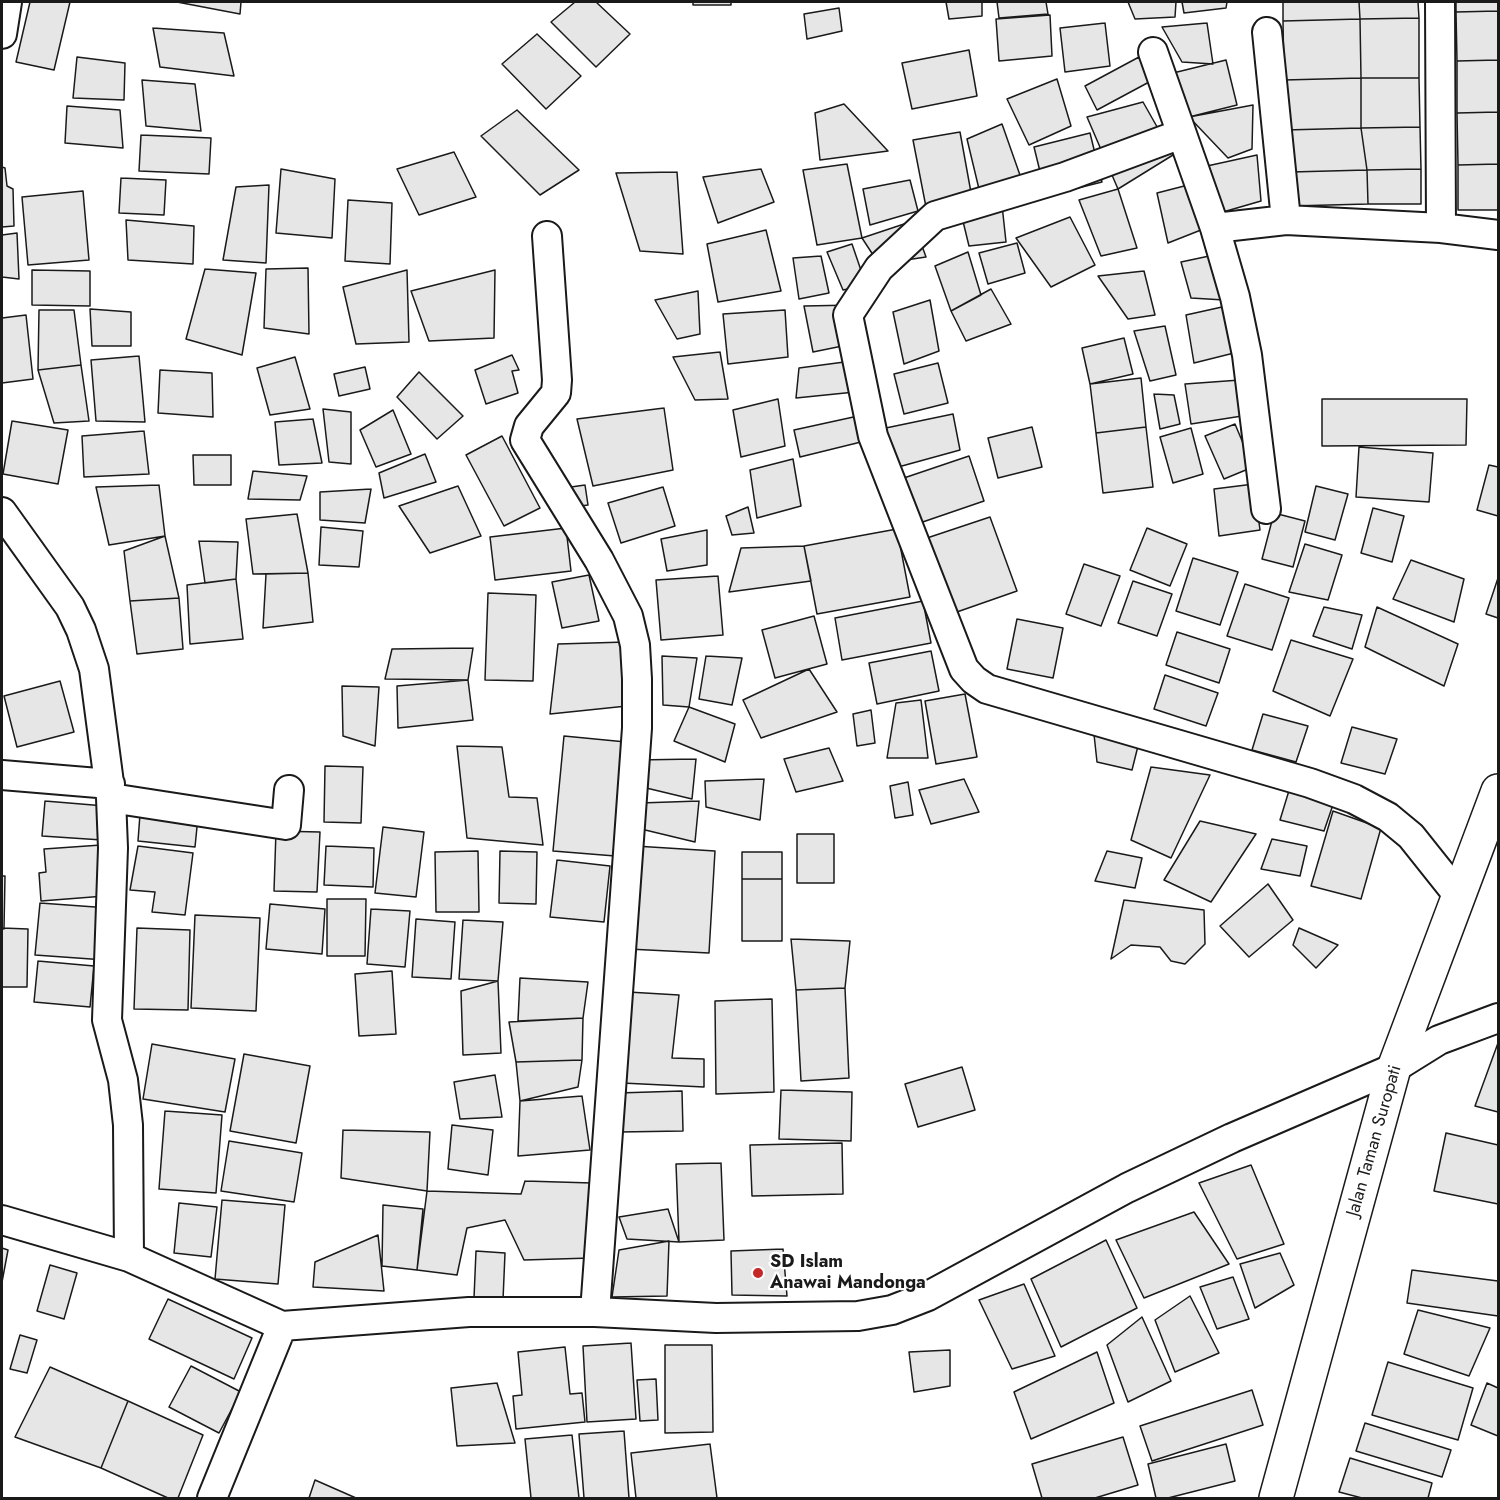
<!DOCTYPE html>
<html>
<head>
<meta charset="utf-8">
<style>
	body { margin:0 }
	#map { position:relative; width:1500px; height:1500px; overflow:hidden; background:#fff; font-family:Jost,sans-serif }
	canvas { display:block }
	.frame { position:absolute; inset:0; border:3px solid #1a1a1a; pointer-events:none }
</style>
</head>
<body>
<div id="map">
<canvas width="1500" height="1500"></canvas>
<div class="frame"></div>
</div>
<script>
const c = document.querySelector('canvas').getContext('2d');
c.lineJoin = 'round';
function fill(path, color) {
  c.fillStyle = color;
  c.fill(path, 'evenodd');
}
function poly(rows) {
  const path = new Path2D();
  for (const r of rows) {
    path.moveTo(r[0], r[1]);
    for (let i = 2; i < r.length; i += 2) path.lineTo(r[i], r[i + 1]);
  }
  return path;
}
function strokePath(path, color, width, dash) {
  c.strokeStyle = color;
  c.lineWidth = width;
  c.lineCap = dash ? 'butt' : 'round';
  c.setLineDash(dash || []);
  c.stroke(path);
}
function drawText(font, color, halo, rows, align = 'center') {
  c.font = font + ' Jost,sans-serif';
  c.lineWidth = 4.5;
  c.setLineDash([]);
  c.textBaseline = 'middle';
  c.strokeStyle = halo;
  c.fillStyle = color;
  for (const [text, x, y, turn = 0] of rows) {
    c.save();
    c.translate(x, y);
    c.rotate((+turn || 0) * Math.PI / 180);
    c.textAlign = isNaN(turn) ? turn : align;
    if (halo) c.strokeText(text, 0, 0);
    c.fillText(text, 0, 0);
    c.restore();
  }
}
const building = poly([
	[30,2,70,2,54,70,16,62,30,2],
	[177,2,241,2,240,14,177,2],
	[575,2,596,2,630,34,596,67,551,22,575,2],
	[693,2,731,2,731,5,693,5,693,2],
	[946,2,982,2,982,16,949,19,946,2],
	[997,2,1046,2,1048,14,999,18,997,2],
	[1128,2,1176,2,1175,17,1135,19,1128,2],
	[1182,2,1227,2,1226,8,1184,13,1182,2],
	[1283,2,1359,2,1360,19,1283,21,1283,2],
	[1359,2,1418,2,1419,18,1360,19,1359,2],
	[1456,2,1498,2,1498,11,1456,12,1456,2],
	[839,8,842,31,807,39,804,14,839,8],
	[1498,11,1498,60,1457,61,1456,12,1498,11],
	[1050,15,1052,56,999,61,996,19,1050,15],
	[1419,18,1419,78,1361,78,1360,19,1419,18],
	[1360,19,1361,78,1284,80,1283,21,1360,19],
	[1105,23,1110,66,1065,72,1060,28,1105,23],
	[1207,23,1213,64,1182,62,1162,27,1207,23],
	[153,28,224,33,234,76,160,67,153,28],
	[537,34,581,76,546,109,502,64,537,34],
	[969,50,977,96,912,109,902,63,969,50],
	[77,57,125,63,124,100,73,98,77,57],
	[1139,57,1151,81,1097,110,1085,86,1139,57],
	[1226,60,1237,105,1189,117,1169,74,1226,60],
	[1498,60,1498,112,1457,113,1457,61,1498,60],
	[1361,78,1361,128,1285,130,1284,80,1361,78],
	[1361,78,1419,78,1420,127,1361,128,1361,78],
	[1057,79,1071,126,1029,145,1007,99,1057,79],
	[142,80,195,84,201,131,146,126,142,80],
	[1143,102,1173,155,1118,189,1087,117,1143,102],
	[844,104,888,151,820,160,815,113,844,104],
	[1253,105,1252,149,1228,158,1189,117,1253,105],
	[67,106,120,110,123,148,65,143,67,106],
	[517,110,579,170,540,195,481,136,517,110],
	[1498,112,1498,164,1458,165,1457,113,1498,112],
	[1002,124,1021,178,979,189,967,139,1002,124],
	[1420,127,1421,169,1367,170,1361,128,1420,127],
	[1361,128,1367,170,1291,172,1285,130,1361,128],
	[960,132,972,198,926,207,913,140,960,132],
	[1090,133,1102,182,1046,196,1034,147,1090,133],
	[141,135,211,138,209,174,139,171,141,135],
	[454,152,476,197,419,215,397,169,454,152],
	[1257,155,1261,201,1223,212,1207,166,1257,155],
	[847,164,862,238,817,245,803,170,847,164],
	[1498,164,1498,210,1458,210,1458,165,1498,164],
	[2,167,5,168,7,186,13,189,14,226,2,227,2,167],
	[281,169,335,179,332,238,276,233,281,169],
	[761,169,774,202,718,223,703,177,761,169],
	[1421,169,1421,204,1368,204,1367,170,1421,169],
	[1367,170,1368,204,1291,206,1291,172,1367,170],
	[677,172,683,254,640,251,616,173,677,172],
	[121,178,166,180,164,215,119,213,121,178],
	[910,180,918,211,870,225,863,189,910,180],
	[1192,184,1206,228,1168,243,1157,193,1192,184],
	[269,185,266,263,223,260,236,187,269,185],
	[1118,189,1137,248,1101,256,1079,200,1118,189],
	[83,191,89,260,28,265,22,197,83,191],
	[348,200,392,203,390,264,345,261,348,200],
	[1002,205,1006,242,969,246,960,209,1002,205],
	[1070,217,1095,265,1051,287,1016,238,1070,217],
	[126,220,194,226,193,264,128,260,126,220],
	[913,221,926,257,879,264,862,238,913,221],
	[766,230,781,291,718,302,707,244,766,230],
	[17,233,19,279,2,277,2,235,17,233],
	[1017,243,1025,273,988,284,979,253,1017,243],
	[852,244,866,285,843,290,827,252,852,244],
	[968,252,981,295,951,311,935,266,968,252],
	[1214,255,1224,300,1191,298,1181,262,1214,255],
	[821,256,829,293,799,299,793,258,821,256],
	[308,268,309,334,264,328,266,269,308,268],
	[205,269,256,273,242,355,186,339,205,269],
	[32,270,90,271,90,306,32,305,32,270],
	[407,270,409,342,356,344,343,287,407,270],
	[495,270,494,338,429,341,411,291,495,270],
	[1144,271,1155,315,1128,319,1098,276,1144,271],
	[991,289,1011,324,966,341,951,311,991,289],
	[698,291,700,334,677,339,655,300,698,291],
	[930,300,939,351,904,364,893,312,930,300],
	[855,305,862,342,813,352,804,306,855,305],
	[1231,305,1238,352,1194,363,1186,315,1231,305],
	[90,309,131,312,131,346,92,346,90,309],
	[39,310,74,310,81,365,38,370,39,310],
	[785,310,788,357,728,364,723,314,785,310],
	[26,315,33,379,2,383,2,318,26,315],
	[1165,326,1176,375,1150,381,1134,331,1165,326],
	[1124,338,1133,374,1090,384,1082,348,1124,338],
	[720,352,728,399,695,400,673,357,720,352],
	[512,355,519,370,512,371,518,393,486,404,475,370,512,355],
	[139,356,145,422,96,421,91,360,139,356],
	[295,357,310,409,270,415,257,368,295,357],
	[852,361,855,392,796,398,799,368,852,361],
	[938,363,948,403,904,414,894,374,938,363],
	[81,365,89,421,54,423,38,370,81,365],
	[365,367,370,389,339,396,334,374,365,367],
	[160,370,212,373,213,417,158,413,160,370],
	[419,372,463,416,437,439,397,397,419,372],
	[1141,378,1146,427,1096,433,1090,384,1141,378],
	[1240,380,1242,416,1191,424,1185,384,1240,380],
	[1154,394,1174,395,1180,424,1160,429,1154,394],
	[778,399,785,446,741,457,733,410,778,399],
	[1322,399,1467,399,1466,445,1322,446,1322,399],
	[664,408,673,470,593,486,577,419,664,408],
	[323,409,351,412,351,464,329,462,323,409],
	[393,410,411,454,376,467,360,430,393,410],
	[953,414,960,450,891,469,881,429,953,414],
	[858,416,865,441,800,457,794,430,858,416],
	[313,419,322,463,279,465,275,422,313,419],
	[12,421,68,430,58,484,3,474,12,421],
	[1235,424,1253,467,1224,479,1205,436,1235,424],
	[1032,427,1042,467,998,478,988,438,1032,427],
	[1146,427,1153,487,1103,493,1096,433,1146,427],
	[1191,428,1203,474,1173,483,1160,437,1191,428],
	[144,431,149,474,84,477,82,436,144,431],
	[502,436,540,508,504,526,466,455,502,436],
	[1359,447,1433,453,1429,502,1356,497,1359,447],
	[425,454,436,482,384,498,379,473,425,454],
	[193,455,231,455,231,485,194,485,193,455],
	[969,456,984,501,911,526,895,481,969,456],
	[793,459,801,506,757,518,750,470,793,459],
	[1489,465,1498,467,1498,516,1477,510,1489,465],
	[253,471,307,476,300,500,248,499,253,471],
	[1254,484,1260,530,1219,536,1214,489,1254,484],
	[159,485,165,536,109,545,96,487,159,485],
	[585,485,588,505,574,507,571,487,585,485],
	[458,486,481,536,430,553,399,506,458,486],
	[1316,486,1348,494,1335,540,1305,532,1316,486],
	[663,487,675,526,621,543,608,503,663,487],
	[371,489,365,523,320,520,320,492,371,489],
	[748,507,754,533,732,535,726,516,748,507],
	[1373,508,1404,516,1392,562,1361,553,1373,508],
	[1274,513,1305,521,1293,567,1262,559,1274,513],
	[297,514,308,573,253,574,246,519,297,514],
	[990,517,1017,591,954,613,918,541,990,517],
	[321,527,363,531,359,567,319,565,321,527],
	[566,528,571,571,495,580,490,537,566,528],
	[1147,528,1187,544,1170,586,1130,570,1147,528],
	[897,529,910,597,817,614,804,546,897,529],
	[707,530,707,565,667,571,661,539,707,530],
	[165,536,179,598,130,601,124,551,165,536],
	[199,541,238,542,236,579,205,583,199,541],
	[1305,544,1342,555,1328,600,1289,592,1305,544],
	[804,546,811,581,729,592,741,548,804,546],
	[1193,558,1238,572,1220,625,1176,611,1193,558],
	[1411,560,1464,579,1454,622,1393,599,1411,560],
	[1084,564,1120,576,1101,626,1066,614,1084,564],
	[308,573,313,622,263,628,266,574,308,573],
	[589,575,599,621,562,628,552,582,589,575],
	[718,576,723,635,661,640,656,580,718,576],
	[1498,578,1498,618,1486,614,1498,578],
	[236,579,243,639,190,644,187,585,236,579],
	[1133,581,1172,594,1157,636,1118,623,1133,581],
	[1245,584,1289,598,1272,650,1227,636,1245,584],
	[488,593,536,595,533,681,485,680,488,593],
	[179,598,183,649,137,654,130,601,179,598],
	[923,601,931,643,842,660,835,618,923,601],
	[1324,607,1362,615,1352,649,1313,636,1324,607],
	[1377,607,1458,644,1444,686,1365,647,1377,607],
	[814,616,827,664,775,678,762,630,814,616],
	[1017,619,1063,628,1053,678,1007,669,1017,619],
	[1177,632,1230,649,1219,683,1166,665,1177,632],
	[1291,640,1353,659,1330,716,1273,691,1291,640],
	[626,642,627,706,550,714,558,644,626,642],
	[473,648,468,680,385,679,392,649,473,648],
	[931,651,939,691,877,704,869,663,931,651],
	[662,656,697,658,689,707,663,705,662,656],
	[706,656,742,658,732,705,699,699,706,656],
	[809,669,837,712,761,738,743,700,809,669],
	[1165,675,1218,693,1206,726,1154,709,1165,675],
	[468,680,473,720,398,728,397,686,468,680],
	[60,681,74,732,17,747,4,696,60,681],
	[342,686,379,687,375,746,343,736,342,686],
	[965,694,977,757,936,764,925,701,965,694],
	[921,700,928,758,887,758,896,703,921,700],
	[689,707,735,724,725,762,674,741,689,707],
	[871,710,875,743,857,746,853,714,871,710],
	[1263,714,1308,726,1296,762,1252,750,1263,714],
	[1093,725,1139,742,1132,770,1097,762,1093,725],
	[1352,727,1397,739,1385,774,1341,763,1352,727],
	[564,736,626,742,615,856,553,851,564,736],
	[457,746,502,747,509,797,537,798,543,845,467,838,457,746],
	[829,748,843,781,796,792,784,759,829,748],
	[696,759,692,799,638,786,636,760,696,759],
	[325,766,363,767,361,823,324,822,325,766],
	[1151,767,1210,775,1171,858,1131,840,1151,767],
	[764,779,760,820,706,807,705,781,764,779],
	[964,779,979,812,931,824,919,790,964,779],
	[908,782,913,815,895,818,890,786,908,782],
	[1291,784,1336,796,1324,831,1280,820,1291,784],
	[45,801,105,806,102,840,42,836,45,801],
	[141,801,199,807,195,847,138,841,141,801],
	[699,801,695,842,641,829,640,803,699,801],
	[1333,811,1381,828,1361,899,1311,886,1333,811],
	[1200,821,1256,834,1211,902,1164,880,1200,821],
	[383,827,424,832,416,897,375,893,383,827],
	[276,831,320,832,317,892,274,891,276,831],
	[797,834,834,834,834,883,797,883,797,834],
	[1272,839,1307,846,1300,876,1261,869,1272,839],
	[101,845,105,896,41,901,39,873,46,872,44,849,101,845],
	[138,846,193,853,185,915,152,912,155,892,130,890,138,846],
	[326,846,374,848,373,887,324,885,326,846],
	[635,846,715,851,709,953,628,949,635,846],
	[478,851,479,912,436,912,435,852,478,851],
	[500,851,537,852,536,904,499,903,500,851],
	[1107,851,1142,858,1135,888,1095,881,1107,851],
	[742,852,782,852,782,879,742,879,742,852],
	[557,860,610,866,604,922,550,917,557,860],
	[2,876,5,876,4,929,2,928,2,876],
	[742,879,782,879,782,941,742,941,742,879],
	[1268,884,1293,920,1249,957,1220,926,1268,884],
	[327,899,366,899,365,956,327,956,327,899],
	[1124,900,1204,910,1205,944,1185,964,1171,961,1160,947,1131,945,1111,959,1124,900],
	[40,903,109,908,105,960,35,955,40,903],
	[270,904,325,909,322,954,266,949,270,904],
	[371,909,410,911,405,967,367,964,371,909],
	[195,915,260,918,256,1011,191,1008,195,915],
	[416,919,455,922,451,979,412,977,416,919],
	[463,920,503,922,498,981,459,979,463,920],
	[2,928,28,929,27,987,2,987,2,928],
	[137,928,190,930,188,1010,134,1009,137,928],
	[1299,928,1338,945,1316,968,1293,945,1299,928],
	[791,939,850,941,845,988,796,990,791,939],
	[38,961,94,966,90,1007,34,1002,38,961],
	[392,971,396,1034,359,1036,355,974,392,971],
	[520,978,588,982,583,1018,518,1021,520,978],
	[498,981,501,1053,463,1055,461,991,498,981],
	[845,988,849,1078,801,1081,796,990,845,988],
	[628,992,679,995,672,1058,704,1059,704,1087,622,1083,628,992],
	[772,999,774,1092,716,1094,715,1001,772,999],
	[583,1018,582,1060,516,1062,509,1022,583,1018],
	[1498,1043,1498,1112,1475,1106,1498,1043],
	[152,1044,235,1059,225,1112,143,1099,152,1044],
	[244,1054,310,1066,296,1143,230,1131,244,1054],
	[582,1060,578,1087,520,1101,516,1062,582,1060],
	[962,1067,975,1110,918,1127,905,1084,962,1067],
	[495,1075,502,1117,460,1119,454,1082,495,1075],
	[781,1090,852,1092,851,1141,779,1139,781,1090],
	[682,1091,683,1131,619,1132,618,1093,682,1091],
	[582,1096,590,1150,518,1156,520,1101,582,1096],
	[165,1111,222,1115,216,1193,159,1189,165,1111],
	[452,1125,493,1130,488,1175,448,1169,452,1125],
	[343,1130,430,1132,427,1191,341,1178,343,1130],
	[1446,1133,1498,1145,1498,1204,1434,1191,1446,1133],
	[229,1141,302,1153,294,1202,221,1191,229,1141],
	[842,1143,843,1194,752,1196,750,1145,842,1143],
	[721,1163,724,1240,679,1242,676,1164,721,1163],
	[1251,1165,1284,1244,1237,1259,1199,1183,1251,1165],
	[525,1181,592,1183,591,1258,524,1260,505,1220,467,1228,457,1275,417,1270,427,1191,521,1194,525,1181],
	[222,1200,285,1205,278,1284,215,1279,222,1200],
	[179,1203,217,1207,211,1257,174,1253,179,1203],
	[383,1205,423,1209,417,1270,382,1266,383,1205],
	[668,1209,679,1242,627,1239,619,1217,668,1209],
	[1194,1212,1229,1264,1144,1298,1116,1240,1194,1212],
	[378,1235,384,1291,313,1287,315,1262,378,1235],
	[1106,1240,1137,1308,1061,1347,1031,1279,1106,1240],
	[669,1241,667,1296,612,1297,619,1250,669,1241],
	[2,1248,8,1250,2,1282,2,1248],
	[783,1249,787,1296,732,1295,731,1251,783,1249],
	[476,1251,505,1253,503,1300,474,1298,476,1251],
	[1280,1253,1294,1285,1255,1308,1240,1264,1280,1253],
	[50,1265,77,1273,64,1319,37,1311,50,1265],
	[1412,1270,1498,1281,1498,1316,1407,1303,1412,1270],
	[1233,1277,1249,1319,1217,1329,1200,1287,1233,1277],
	[1024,1284,1055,1356,1012,1369,979,1300,1024,1284],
	[1190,1296,1219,1353,1175,1372,1155,1320,1190,1296],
	[168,1299,252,1338,234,1379,149,1339,168,1299],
	[1418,1310,1490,1328,1469,1376,1404,1354,1418,1310],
	[1142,1317,1171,1381,1128,1402,1107,1345,1142,1317],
	[20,1335,37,1340,27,1373,10,1369,20,1335],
	[631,1343,636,1419,587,1422,583,1346,631,1343],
	[665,1345,712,1345,713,1432,665,1433,665,1345],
	[565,1347,570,1394,582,1393,585,1422,516,1429,513,1396,522,1395,518,1352,565,1347],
	[950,1350,950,1386,914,1392,909,1352,950,1350],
	[1097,1352,1114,1403,1031,1439,1014,1392,1097,1352],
	[1388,1362,1473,1388,1458,1440,1372,1415,1388,1362],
	[191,1366,241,1392,219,1433,169,1407,191,1366],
	[50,1367,128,1401,101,1468,15,1437,50,1367],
	[656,1379,658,1420,640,1421,637,1380,656,1379],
	[497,1383,515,1443,457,1446,451,1388,497,1383],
	[1487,1383,1498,1388,1498,1436,1471,1425,1487,1383],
	[1252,1390,1263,1425,1152,1461,1140,1426,1252,1390],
	[128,1401,203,1435,178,1498,168,1498,101,1468,128,1401],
	[1365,1423,1451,1450,1442,1477,1356,1451,1365,1423],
	[624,1431,629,1498,584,1498,579,1434,624,1431],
	[572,1435,579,1498,531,1498,525,1439,572,1435],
	[1123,1437,1138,1485,1095,1498,1042,1498,1032,1464,1123,1437],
	[710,1444,717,1498,636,1498,631,1453,710,1444],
	[1226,1444,1235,1481,1168,1498,1156,1498,1148,1464,1226,1444],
	[1350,1458,1432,1483,1428,1498,1362,1498,1339,1492,1350,1458],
	[315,1480,356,1498,309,1498,315,1480]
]);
const street = poly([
	[1440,2,1441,228],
	[1267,32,1286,220,1441,228,1498,235],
	[2,34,7,2],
	[1153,52,1215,228,1286,220],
	[1181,134,1065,177,935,216,879,268,848,315,873,436,964,669,974,680,987,689,1310,783,1354,799,1388,817,1411,836,1458,895],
	[1215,228,1235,297,1247,355,1266,509],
	[547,236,557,380,556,393,529,426,525,440,599,560,628,616,635,645,637,679,637,728,595,1312],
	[2,512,70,607,81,630,94,669,111,798,113,848,107,1020,123,1080,128,1125,129,1257,282,1326],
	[2,775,110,784],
	[111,798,286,825,289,790],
	[2,1220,129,1257],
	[212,1498,282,1326,469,1312,595,1312,716,1318,858,1316,892,1310,928,1296,1127,1188,1232,1138,1394,1068,1439,1040,1498,1018]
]);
const secondary = poly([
	[1276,1498,1394,1068,1498,791]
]);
const markers = [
	[758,1273,6,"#c62828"]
];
const streetNames = [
	["Jalan Taman Suropati",1375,1141,-74]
];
const poiNames = [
	["SD Islam",770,1263],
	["Anawai Mandonga",770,1284]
];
fill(building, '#e6e6e6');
strokePath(building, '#1a1a1a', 1.5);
strokePath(street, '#1a1a1a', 32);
strokePath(secondary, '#1a1a1a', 36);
strokePath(street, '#fff', 28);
strokePath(secondary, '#fff', 33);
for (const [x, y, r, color] of markers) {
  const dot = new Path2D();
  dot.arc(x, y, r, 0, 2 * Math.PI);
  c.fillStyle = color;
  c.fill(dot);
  strokePath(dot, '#fff', 2);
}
drawText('18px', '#1a1a1a', '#fff', streetNames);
drawText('bold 18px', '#1a1a1a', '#fff', poiNames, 'left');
</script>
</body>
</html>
